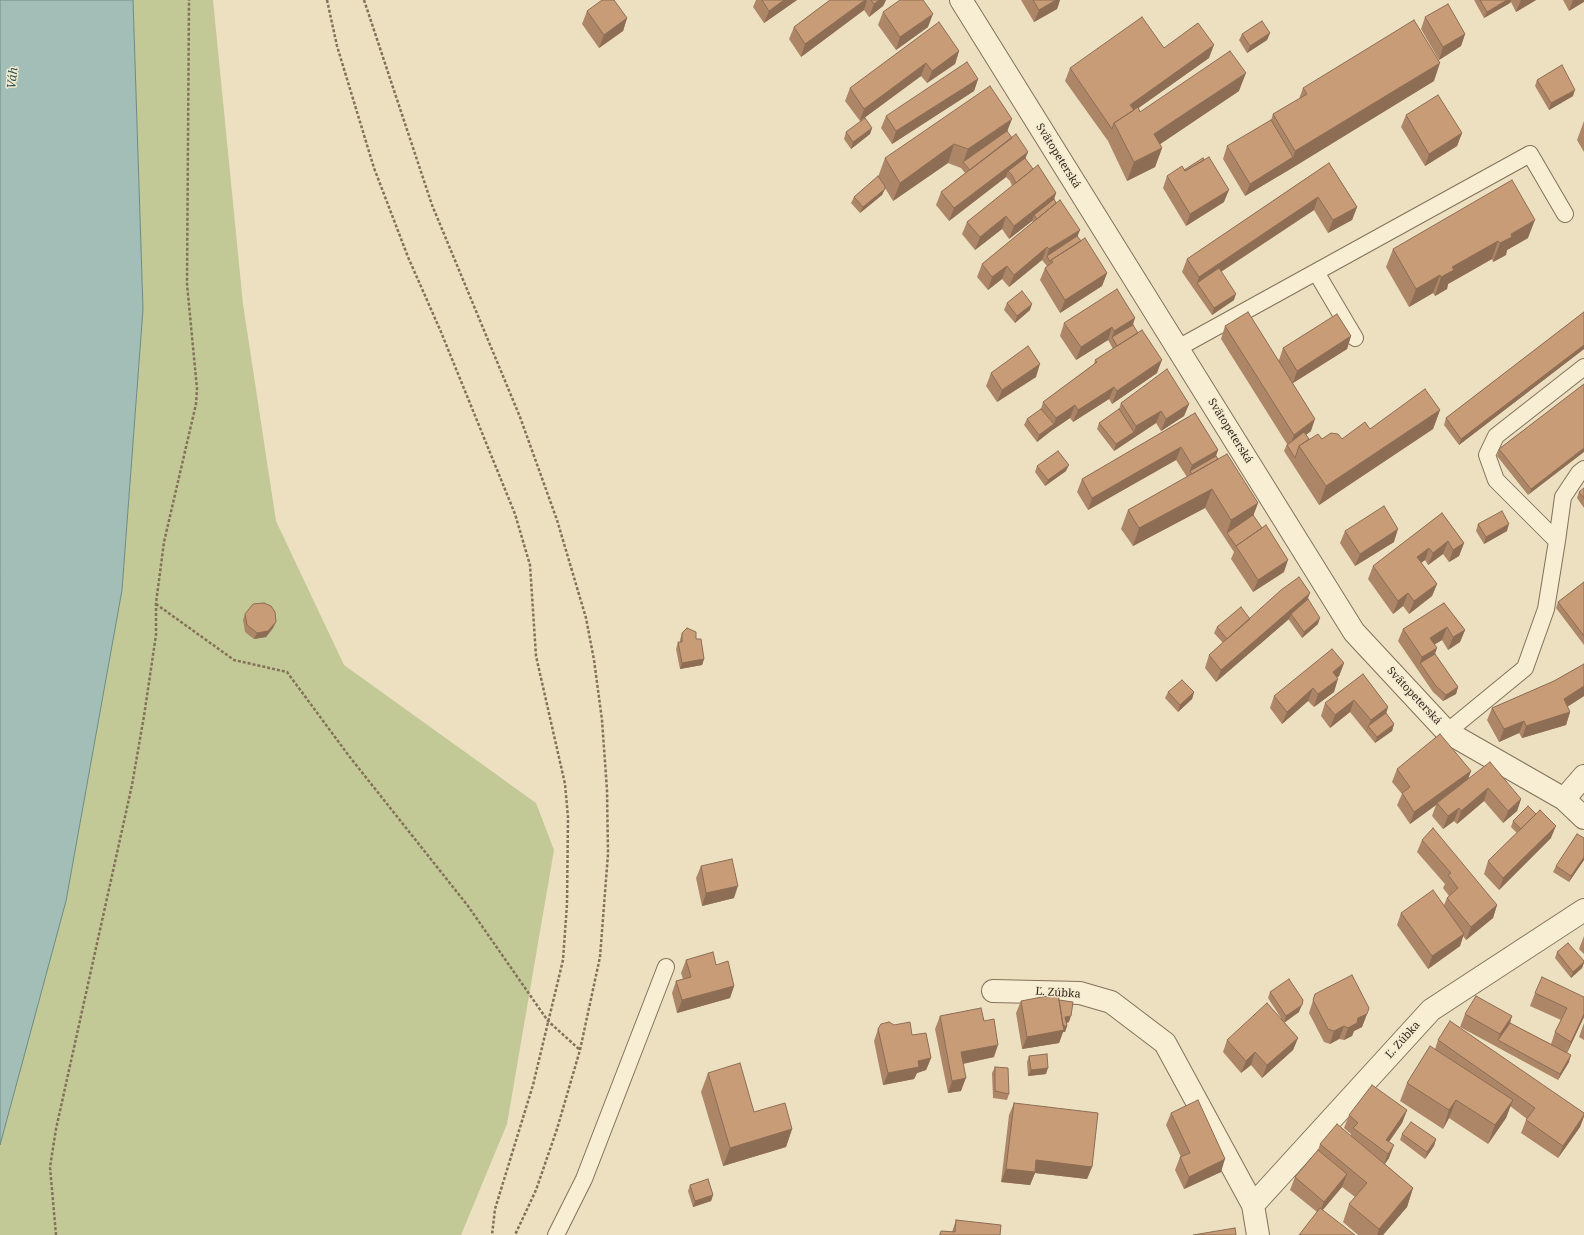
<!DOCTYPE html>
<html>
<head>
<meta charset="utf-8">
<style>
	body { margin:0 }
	canvas { display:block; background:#ece0c1 }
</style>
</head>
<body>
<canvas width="1584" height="1235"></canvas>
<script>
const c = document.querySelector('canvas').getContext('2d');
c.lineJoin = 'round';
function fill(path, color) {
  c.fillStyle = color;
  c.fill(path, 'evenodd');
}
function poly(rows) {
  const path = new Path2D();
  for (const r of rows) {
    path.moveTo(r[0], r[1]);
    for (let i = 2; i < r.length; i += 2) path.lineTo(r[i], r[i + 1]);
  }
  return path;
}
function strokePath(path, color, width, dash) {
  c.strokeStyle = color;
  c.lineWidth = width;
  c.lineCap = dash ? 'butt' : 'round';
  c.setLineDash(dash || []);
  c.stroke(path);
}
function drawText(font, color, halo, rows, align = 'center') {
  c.font = font + ' "Noto Serif",serif';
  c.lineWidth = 3;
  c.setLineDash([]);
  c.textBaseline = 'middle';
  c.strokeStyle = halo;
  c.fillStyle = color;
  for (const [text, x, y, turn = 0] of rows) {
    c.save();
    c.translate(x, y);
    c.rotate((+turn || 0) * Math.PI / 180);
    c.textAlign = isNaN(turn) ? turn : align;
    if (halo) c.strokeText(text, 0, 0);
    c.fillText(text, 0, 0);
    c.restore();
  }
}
const green = poly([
	[133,0,213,0,243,304,276,521,344,665,536,803,554,850,507,1124,461,1235,0,1235,0,1145,66,901,122,590,143,309]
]);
const water = poly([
	[0,0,133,0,143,309,122,590,66,901,0,1145,0,0]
]);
const path = poly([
	[327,0,337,46,374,168,408,257,441,332,515,514,530,565,536,656,565,784,568,817,567,904,563,960,533,1085,495,1209,492,1235],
	[364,0,432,205,520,417,557,520,586,618,594,660,602,720,607,790,608,854,600,957,580,1050,557,1129,536,1190,515,1235],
	[156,604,234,660,287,672,349,756,468,906,548,1021,580,1050],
	[56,1235,50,1167,56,1129,132,785,144,716,156,635,156,603,164,542,196,404,197,389,187,284,189,0]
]);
const service = poly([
	[1316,272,1355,338],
	[1178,348,1530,154,1565,214],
	[1557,541,1563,497,1579,473,1584,469],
	[1447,732,1525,668,1546,609,1557,541,1496,480,1487,455,1496,436,1584,367],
	[556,1235,584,1179,666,967]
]);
const minor = poly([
	[961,0,1354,632,1447,732,1564,799,1584,818],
	[1564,799,1584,776],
	[993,991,1080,993,1111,1002,1165,1043,1253,1205],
	[1258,1235,1253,1205,1431,1010,1584,910]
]);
const wall = poly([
	[756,0,797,0,764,23,753,7],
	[830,0,886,0,883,6,869,17,864,10,801,57,789,39,794,27],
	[1021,0,1060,0,1057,9,1034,22],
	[1474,0,1536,0,1516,12,1511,2,1510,3,1484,18],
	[1563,0,1584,0,1569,11],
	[587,11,627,18,623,31,599,48,582,24],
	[883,12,928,27,896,50,878,25],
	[1425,17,1465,34,1461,46,1439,60,1421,29],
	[1270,33,1267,40,1247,53,1239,40,1242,34],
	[1164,48,1209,58,1138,108,1140,112,1239,91,1160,144,1162,148,1155,167,1127,181,1108,141,1065,81,1070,68],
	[959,51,955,64,927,83,921,76,860,121,845,101,850,88],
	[978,79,974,91,892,144,881,128,886,116],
	[1537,80,1573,96,1549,110,1535,86],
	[1434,81,1245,196,1223,159,1227,146,1271,120,1273,114,1299,99,1303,88],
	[1406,115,1462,133,1457,146,1425,166,1401,127],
	[1584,121,1584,152,1577,140],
	[872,128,870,134,851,149,844,139,846,132],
	[1007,131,1012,138,1028,152,1025,158,1033,169,1056,193,1054,199,1077,236,1081,241,1107,273,1102,286,1060,313,1040,280,1045,268,1047,266,1042,260,1009,287,1002,279,988,290,977,277,982,264,1033,222,1032,221,1009,239,1002,229,975,250,962,234,967,222,1012,186,1010,181,1006,177,949,221,936,205,941,192,965,173,961,168,948,163,893,201,885,188,882,195,860,213,851,203,854,197,878,177,885,158],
	[1329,163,1357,207,1352,220,1328,233,1314,210,1221,272,1234,300,1212,315,1182,272,1187,259],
	[1184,170,1224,202,1186,226,1163,188,1167,176],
	[1528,238,1507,250,1506,255,1493,262,1492,259,1448,284,1447,289,1435,296,1433,293,1409,307,1386,267,1393,249],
	[1007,303,1030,310,1015,323,1004,310],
	[1584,312,1584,349,1459,445,1444,425,1446,418],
	[1135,318,1133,325,1157,373,1112,404,1109,399,1073,422,1070,418,1051,431,1037,442,1024,425,1027,419,1041,409,1043,402,1094,364,1095,360,1113,349,1108,340,1076,360,1060,336,1064,323],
	[1225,326,1279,360,1283,348,1351,336,1347,349,1293,383,1311,431,1306,435,1309,439,1342,439,1370,429,1440,410,1433,429,1319,505,1284,451,1287,444,1221,339],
	[991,373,1036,377,997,402,986,386],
	[1584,384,1528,495,1497,456,1499,449],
	[1121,403,1189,404,1184,416,1161,431,1156,423,1114,451,1097,429,1099,423,1119,409],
	[1195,413,1218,450,1216,456,1218,459,1258,503,1253,515,1284,572,1253,592,1231,559,1234,552,1205,508,1133,546,1121,529,1128,510,1187,477,1176,460,1088,510,1077,492,1082,479],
	[1037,466,1066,471,1045,486,1035,472],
	[1584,488,1584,508,1577,498,1579,492],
	[1442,513,1464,543,1459,556,1449,562,1443,554,1428,565,1425,560,1421,563,1437,584,1432,596,1409,614,1403,606,1393,614,1368,579,1373,566],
	[1478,524,1507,531,1484,544,1476,531],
	[1345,531,1394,542,1355,566,1340,543],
	[1584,582,1584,645,1556,608,1558,602],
	[1308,599,1318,624,1302,638,1289,620,1289,619,1216,682,1205,668,1209,655,1223,643,1214,633,1217,627,1250,619],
	[1444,603,1465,630,1460,642,1448,650,1442,640,1435,644,1435,654,1458,687,1456,694,1443,701,1433,692,1398,641,1403,629],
	[245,614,273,628,266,637,254,639,245,632,243,620],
	[682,633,704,659,702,665,680,669,676,649,678,642,680,642,680,640],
	[1344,663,1339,676,1337,677,1334,692,1314,707,1308,701,1282,724,1270,708,1274,696],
	[1584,664,1584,696,1567,707,1570,712,1566,725,1522,738,1519,733,1499,742,1487,720,1492,708,1554,681],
	[1363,674,1388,707,1386,713,1394,724,1392,731,1375,743,1350,712,1330,728,1321,716,1325,703],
	[1168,692,1194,692,1192,699,1178,712,1165,698],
	[1397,769,1471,771,1468,779,1521,799,1517,811,1503,823,1484,801,1457,824,1454,821,1443,829,1432,816,1436,805,1410,824,1397,805,1402,794,1392,782],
	[1513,821,1551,838,1499,890,1484,874,1488,861,1517,833,1511,827],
	[1422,840,1497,905,1493,918,1466,940,1463,936,1460,946,1428,969,1397,925,1401,913,1444,905,1447,898,1449,896,1443,888,1445,884,1417,852],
	[1584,860,1569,882,1553,872,1556,866],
	[701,866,734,898,702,906,696,878],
	[1584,936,1584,954,1579,949],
	[1557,952,1584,961,1584,963,1582,968,1571,978,1555,958],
	[686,960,734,986,730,998,677,1013,672,993,676,981,683,979,681,973],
	[1270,992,1299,1012,1284,1022,1298,1038,1293,1050,1262,1078,1251,1065,1241,1073,1223,1052,1227,1040,1281,1018,1268,998],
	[1535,993,1584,997,1584,1017,1567,1053,1569,1062,1558,1080,1460,1027,1465,1014,1512,1016,1510,1023,1551,1044,1555,1032,1561,1020,1530,1006],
	[1315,994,1367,1014,1362,1027,1354,1031,1352,1036,1344,1040,1339,1039,1330,1044,1324,1042,1309,1013],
	[1059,1000,1069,1022,1067,1023,1067,1026,1065,1032,1063,1032,1059,1043,1022,1049,1016,1013,1021,1001],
	[940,1016,984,1021,994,1057,963,1064,961,1091,948,1093,935,1029],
	[1584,1023,1584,1040,1579,1037],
	[878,1029,912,1035,931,1058,926,1070,917,1073,914,1079,883,1085,874,1041],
	[1438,1040,1584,1113,1584,1117,1580,1127,1558,1158,1521,1133,1526,1120,1527,1119,1510,1106,1506,1118,1488,1144,1449,1118,1443,1129,1400,1101,1407,1083,1435,1049],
	[1029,1056,1046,1074,1028,1076,1027,1062],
	[995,1067,1009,1094,1007,1100,993,1098,992,1073],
	[708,1073,754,1112,792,1129,786,1147,723,1166,701,1092],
	[1014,1103,1092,1167,1087,1179,1035,1173,1030,1185,1001,1182,1009,1115],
	[1407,1110,1402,1123,1389,1142,1389,1158,1385,1164,1413,1188,1407,1207,1383,1235,1358,1235,1343,1222,1349,1204,1355,1197,1342,1187,1323,1210,1317,1212,1290,1190,1295,1177,1318,1150,1320,1144,1351,1136,1351,1134,1344,1128,1349,1115],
	[1171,1113,1221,1172,1184,1189,1175,1170,1180,1157,1181,1157,1166,1125],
	[1402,1134,1436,1139,1434,1146,1425,1159,1400,1140],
	[690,1185,713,1195,711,1201,693,1207,688,1191],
	[956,1220,1000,1235,939,1235,941,1231,952,1232]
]);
const shadedWall = poly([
	[784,0,797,0,764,23,769,11],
	[865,0,867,0,864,10,801,57,805,44],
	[879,0,886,0,883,6,869,17,874,4],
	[1056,0,1060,0,1057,9,1034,22,1039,10],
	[1507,0,1511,0,1510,3,1484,18,1487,12],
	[1521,0,1536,0,1516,12],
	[1573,0,1584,0,1584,2,1569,11],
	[933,14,928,27,896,50,900,37],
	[627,18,623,31,599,48,604,35],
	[1270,33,1267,40,1247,53,1250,46],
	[1465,34,1461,46,1439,60,1443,47],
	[1214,45,1209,58,1126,117,1130,105],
	[959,51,955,64,927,83,932,71],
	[926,63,921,76,860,121,864,109],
	[1440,63,1434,81,1289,170,1295,151],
	[1246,73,1239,91,1147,153,1154,134],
	[978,79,974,91,892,144,896,131],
	[1575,90,1573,96,1549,110,1551,103],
	[1012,119,1005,137,963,162,961,168,968,149],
	[872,128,870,134,851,149,853,142],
	[1462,133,1457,146,1425,166,1429,154],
	[954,144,948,163,893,201,900,183],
	[1162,148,1155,167,1127,181,1134,162],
	[1028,152,1023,164,1008,171,1006,177,949,221,954,208],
	[1293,157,1289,170,1245,196,1250,184],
	[885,189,882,195,860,213,863,207],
	[1229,190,1224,202,1186,226,1190,214],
	[1056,193,1052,205,1034,215,1032,221,1009,239,1014,226],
	[1318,197,1314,210,1199,286,1197,283,1199,277],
	[1357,207,1352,220,1328,233,1333,220],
	[1006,216,1002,229,975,250,980,237],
	[1535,220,1528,238,1507,250,1506,255,1493,262,1500,243,1511,234],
	[1080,230,1075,243,1047,256,1049,249],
	[1498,241,1492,259,1448,284,1447,289,1435,296,1441,277,1452,267],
	[1047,247,1042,260,1009,287,1014,275],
	[1007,266,1002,279,988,290,992,277],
	[1107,273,1102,286,1060,313,1065,300],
	[1440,275,1433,293,1409,307,1416,289],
	[1236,294,1234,300,1212,315,1214,308],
	[1032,304,1030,310,1015,323,1017,316],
	[1135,318,1130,331,1112,337,1114,331],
	[1112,327,1108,340,1076,360,1081,347],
	[1351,336,1347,349,1293,383,1297,371],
	[1584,345,1584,349,1459,445,1461,439],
	[1162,360,1157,373,1112,404,1117,391],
	[1040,364,1036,377,997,402,1002,390],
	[1114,387,1109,399,1073,422,1078,410],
	[1189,404,1184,416,1161,431,1166,419],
	[1075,405,1070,418,1051,431,1037,442,1039,435,1054,424,1056,418],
	[1440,410,1433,429,1319,505,1326,486],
	[1161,411,1156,423,1132,439,1136,426],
	[1315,419,1311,431,1289,447,1294,435],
	[1134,432,1132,439,1114,451,1116,444],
	[1181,447,1176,460,1088,510,1092,498],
	[1584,448,1584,452,1528,495,1531,489],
	[1218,450,1213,463,1190,471,1192,465],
	[1069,465,1066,471,1045,486,1048,480],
	[1212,489,1205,508,1133,546,1139,528],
	[1258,503,1251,522,1227,533,1231,520],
	[1509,524,1507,531,1484,544,1486,537],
	[1398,529,1394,542,1355,566,1360,554],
	[1448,541,1443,554,1428,565,1433,553],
	[1464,543,1459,556,1449,562,1453,550],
	[1429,548,1425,560,1412,569,1417,557],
	[1288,560,1284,572,1253,592,1258,580],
	[1437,584,1432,596,1409,614,1414,601],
	[1310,593,1305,606,1291,614,1289,619,1216,682,1221,670],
	[1408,593,1403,606,1393,614,1398,601],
	[1320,618,1318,624,1302,638,1304,632],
	[276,622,273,628,266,637,254,639,257,633],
	[1447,627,1442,640,1426,650,1430,638],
	[1465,630,1460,642,1448,650,1453,637],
	[1437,648,1433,660,1420,663,1422,657],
	[704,659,702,665,680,669,682,663],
	[1344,663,1339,676,1328,685,1333,672],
	[1338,679,1334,692,1314,707,1318,694],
	[1584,686,1584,696,1559,712,1564,699],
	[1458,687,1456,694,1443,701,1446,695],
	[1313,688,1308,701,1282,724,1287,712],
	[1194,692,1192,699,1178,712,1180,705],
	[1354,700,1350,712,1330,728,1335,715],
	[1388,707,1384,720,1368,726,1366,733,1371,720],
	[1570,712,1566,725,1522,738,1526,726],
	[1524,721,1519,733,1499,742,1504,729],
	[1394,724,1392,731,1375,743,1377,737],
	[1471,771,1466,784,1437,803,1436,805,1410,824,1414,812],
	[1488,788,1484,801,1457,824,1461,811],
	[1521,799,1517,811,1503,823,1508,811],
	[1459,808,1454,821,1443,829,1448,816],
	[1556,826,1551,838,1499,890,1503,878],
	[1584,857,1584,860,1569,882,1571,876],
	[738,886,734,898,702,906,706,893],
	[1497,905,1493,918,1466,940,1471,927],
	[1464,934,1460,946,1428,969,1432,956],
	[1584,962,1582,968,1571,978,1573,972],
	[734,986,730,998,677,1013,682,1000],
	[1302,1005,1299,1012,1284,1023,1286,1016],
	[1367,1014,1362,1027,1354,1031,1352,1036,1344,1040,1348,1028,1358,1018],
	[1584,1014,1584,1017,1566,1055,1571,1042],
	[1071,1016,1069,1022,1063,1024,1065,1017],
	[1512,1016,1508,1028,1498,1040,1500,1034],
	[1067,1026,1065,1032,1063,1032,1059,1043,1022,1049,1027,1037,1060,1027],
	[1344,1026,1339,1039,1330,1044,1334,1031],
	[1298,1038,1293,1050,1262,1078,1267,1065],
	[998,1045,994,1057,956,1065,961,1052],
	[1255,1052,1251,1065,1241,1073,1246,1061],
	[1571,1055,1569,1062,1558,1080,1560,1074],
	[931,1058,926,1070,917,1073,914,1079,883,1085,888,1073,918,1061],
	[1048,1068,1046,1074,1028,1076,1031,1070],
	[966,1078,961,1091,948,1093,952,1081],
	[1456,1100,1449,1118,1443,1129,1449,1110],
	[1513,1100,1506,1118,1488,1144,1495,1125],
	[1407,1110,1402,1123,1383,1150,1386,1140],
	[1584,1115,1580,1127,1558,1158,1563,1146],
	[792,1129,786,1147,723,1166,730,1148],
	[1436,1139,1434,1146,1425,1159,1427,1152],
	[1394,1145,1389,1158,1383,1166,1388,1154],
	[1225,1159,1221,1172,1184,1189,1189,1177],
	[1036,1160,1092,1167,1087,1179,1035,1173,1030,1185,1001,1182,1006,1169],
	[1347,1174,1342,1187,1319,1214,1324,1202],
	[1413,1188,1407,1207,1383,1235,1377,1235,1379,1229],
	[713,1195,711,1201,693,1207,695,1201]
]);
const building = poly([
	[602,0,614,0,627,18,604,35,587,11,602,0],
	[762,0,784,0,769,11,762,0],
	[830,0,865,0,805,44,794,27,830,0],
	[871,0,879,0,874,4,871,0],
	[900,0,923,0,933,14,900,37,883,12,900,0],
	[1033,0,1056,0,1039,10,1033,0],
	[1480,0,1507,0,1487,12,1480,0],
	[1448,4,1465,34,1443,47,1425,17,1448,4],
	[1142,17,1164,48,1198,23,1214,45,1130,105,1134,110,1114,123,1112,129,1070,68,1142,17],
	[1414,20,1440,63,1295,151,1273,114,1307,94,1303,88,1414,20],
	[1262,21,1270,33,1250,46,1242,34,1262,21],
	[939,22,959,51,932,71,926,63,864,109,850,88,939,22],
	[1230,51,1246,73,1154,134,1162,148,1134,162,1114,123,1138,107,1140,112,1230,51],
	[967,62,978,79,896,131,886,116,967,62],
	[1562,65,1575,90,1551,103,1537,80,1562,65],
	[990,86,1012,119,968,149,954,144,900,183,885,158,990,86],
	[1438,95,1462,133,1429,154,1406,115,1438,95],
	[865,118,872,128,853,142,846,132,865,118],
	[1271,120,1293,157,1250,184,1227,146,1271,120],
	[1007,131,1012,138,970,170,963,162,1007,131],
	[1016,134,1028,152,954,208,941,192,1016,134],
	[1209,157,1229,190,1190,214,1167,176,1182,166,1185,171,1209,157],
	[1025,158,1033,169,1016,183,1012,175,1008,171,1025,158],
	[1203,158,1204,160,1185,171,1184,170,1203,158],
	[1329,163,1357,207,1333,220,1318,197,1199,277,1187,259,1329,163],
	[1038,165,1056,193,1014,226,1006,216,980,237,967,222,1038,165],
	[878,176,885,186,885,189,863,207,854,197,878,176],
	[1512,180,1535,220,1511,234,1512,237,1500,243,1498,241,1452,267,1454,270,1441,277,1440,275,1416,289,1393,249,1512,180],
	[1054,199,1056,203,1037,219,1034,215,1054,199],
	[1060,200,1080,230,1049,249,1047,247,1014,275,1007,266,992,277,982,264,1060,200],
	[1077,236,1081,241,1051,260,1050,262,1047,256,1077,236],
	[1085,238,1107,273,1065,300,1045,268,1053,262,1051,260,1085,238],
	[1219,268,1236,294,1214,308,1197,283,1219,268],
	[1117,289,1135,318,1114,331,1112,327,1081,347,1064,323,1117,289],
	[1022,291,1032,304,1017,316,1007,303,1022,291],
	[1248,312,1315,419,1294,435,1225,326,1248,312],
	[1584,312,1584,345,1461,439,1446,418,1584,312],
	[1337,314,1351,336,1297,371,1283,348,1337,314],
	[1133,325,1138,333,1117,346,1112,337,1133,325],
	[1142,330,1162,360,1117,391,1114,387,1078,410,1075,405,1056,418,1043,402,1097,362,1095,360,1142,330],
	[1028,346,1040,364,1002,390,991,373,1028,346],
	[1167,369,1189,404,1166,419,1161,411,1136,426,1121,403,1167,369],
	[1584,384,1584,448,1531,489,1499,449,1584,384],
	[1425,389,1440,410,1326,486,1299,446,1318,434,1322,439,1331,433,1338,434,1342,439,1365,422,1370,429,1425,389],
	[1041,409,1054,424,1039,435,1027,419,1041,409],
	[1119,409,1134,432,1116,444,1099,423,1119,409],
	[1195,413,1218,450,1192,465,1181,447,1092,498,1082,479,1195,413],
	[1304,432,1309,439,1299,446,1295,458,1287,445,1304,432],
	[1058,451,1069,465,1048,480,1037,466,1058,451],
	[1227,454,1258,503,1231,520,1212,489,1139,528,1128,510,1227,454],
	[1216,456,1218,459,1192,474,1190,471,1216,456],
	[1584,488,1584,498,1579,492,1584,488],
	[1384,506,1398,529,1360,554,1345,531,1384,506],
	[1502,511,1509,524,1486,537,1478,524,1502,511],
	[1442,513,1464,543,1453,550,1448,541,1433,553,1429,548,1417,557,1437,584,1414,601,1408,593,1398,601,1373,566,1442,513],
	[1253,515,1262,528,1236,546,1227,533,1253,515],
	[1266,525,1288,560,1258,580,1236,546,1266,525],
	[1299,577,1310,593,1221,670,1209,655,1281,590,1299,577],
	[1584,582,1584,636,1558,602,1584,582],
	[1308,599,1320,618,1304,632,1291,614,1308,599],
	[264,603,271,606,275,612,276,622,268,631,257,633,247,625,245,614,253,604,264,603],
	[1444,603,1465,630,1453,637,1447,627,1430,638,1437,648,1422,657,1403,629,1444,603],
	[1241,607,1250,619,1227,639,1217,627,1241,607],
	[687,628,696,632,696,639,701,639,704,659,682,663,678,642,682,642,682,633,687,628],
	[1332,649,1344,663,1333,672,1338,679,1318,694,1313,688,1287,712,1274,696,1332,649],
	[1435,654,1458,687,1446,695,1436,686,1420,663,1435,654],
	[1584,664,1584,686,1564,699,1570,712,1526,726,1524,721,1504,729,1492,708,1554,681,1584,664],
	[1363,674,1388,707,1371,720,1354,700,1335,715,1325,703,1363,674],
	[1182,680,1194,692,1180,705,1168,692,1182,680],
	[1386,713,1394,724,1377,737,1368,726,1386,713],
	[1440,734,1471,771,1414,812,1402,793,1410,787,1397,769,1440,734],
	[1490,762,1521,799,1508,811,1488,788,1461,811,1459,808,1448,816,1437,803,1490,762],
	[1528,806,1536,814,1521,829,1513,821,1528,806],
	[1540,810,1556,826,1503,878,1488,861,1540,810],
	[1433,828,1497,905,1471,927,1447,898,1458,888,1448,875,1451,873,1422,840,1433,828],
	[1577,834,1584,838,1584,857,1571,876,1556,866,1577,834],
	[732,859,738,886,706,893,701,866,732,859],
	[1433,890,1464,934,1432,956,1401,913,1433,890],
	[1568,943,1584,961,1584,962,1573,972,1557,952,1568,943],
	[713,952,716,965,728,961,734,986,682,1000,676,981,691,977,686,960,713,952],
	[1352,975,1369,1008,1367,1014,1358,1018,1357,1023,1348,1028,1344,1026,1334,1031,1328,1029,1313,1000,1315,994,1352,975],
	[1542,977,1584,997,1584,1014,1571,1042,1555,1032,1567,1008,1535,993,1542,977],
	[1289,979,1303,1000,1302,1005,1286,1016,1270,992,1289,979],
	[1058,994,1064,1030,1027,1037,1021,1001,1058,994],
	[1476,996,1512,1016,1500,1034,1465,1014,1476,996],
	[1059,1000,1073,1002,1071,1016,1065,1017,1067,1026,1063,1026,1059,1000],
	[1267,1003,1298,1038,1267,1065,1255,1052,1246,1061,1227,1040,1267,1003],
	[981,1008,984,1021,994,1019,998,1045,961,1052,966,1078,952,1081,940,1016,981,1008],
	[1450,1021,1584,1113,1584,1115,1563,1146,1526,1120,1535,1108,1438,1040,1450,1021],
	[889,1022,894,1025,910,1022,912,1035,926,1033,931,1058,918,1061,919,1067,888,1073,878,1029,881,1024,889,1022],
	[1510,1023,1571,1055,1560,1074,1498,1040,1510,1023],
	[1430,1046,1513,1100,1495,1125,1456,1100,1449,1110,1407,1083,1430,1046],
	[1047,1054,1048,1068,1031,1070,1029,1056,1047,1054],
	[740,1063,754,1112,785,1103,792,1129,730,1148,708,1073,740,1063],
	[995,1067,1008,1068,1009,1094,995,1091,995,1067],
	[1372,1085,1407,1110,1386,1140,1394,1145,1388,1154,1353,1128,1358,1123,1349,1115,1372,1085],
	[1198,1100,1225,1159,1189,1177,1180,1157,1190,1153,1171,1113,1198,1100],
	[1014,1103,1098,1113,1092,1167,1036,1160,1035,1172,1006,1169,1014,1103],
	[1411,1122,1436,1139,1427,1152,1402,1134,1411,1122],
	[1337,1124,1413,1188,1379,1229,1349,1204,1367,1183,1320,1144,1337,1124],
	[1318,1150,1347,1174,1324,1202,1295,1177,1318,1150],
	[708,1179,713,1195,695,1201,690,1185,708,1179],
	[1320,1208,1355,1235,1299,1235,1320,1208],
	[956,1220,1001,1225,1000,1235,940,1235,941,1231,955,1232,956,1220],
	[1235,1228,1236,1235,1193,1235,1235,1228]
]);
const streetNames = [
	["Svätopeterská",1058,156,58],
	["Svätopeterská",1230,431,58],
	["Svätopeterská",1414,696,47],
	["Ľ. Zúbka",1058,993,4],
	["Ľ. Zúbka",1403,1040,-48]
];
const waterNames = [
	["Váh",13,78,-84]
];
fill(green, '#c2c996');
fill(water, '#a3beb7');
strokePath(water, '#6b8c84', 1);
strokePath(service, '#847159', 18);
strokePath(minor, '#847159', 24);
strokePath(path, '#847159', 2.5, [3, 2]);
strokePath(service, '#f7eed4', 16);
strokePath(minor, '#f7eed4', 22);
fill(wall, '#ad8667');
fill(shadedWall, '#8d6d54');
fill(building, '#c99c78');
strokePath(building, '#8d6d54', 1);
drawText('11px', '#35291d', '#f4ead0', streetNames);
drawText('italic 12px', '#2d5453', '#f4ead0', waterNames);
</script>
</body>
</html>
